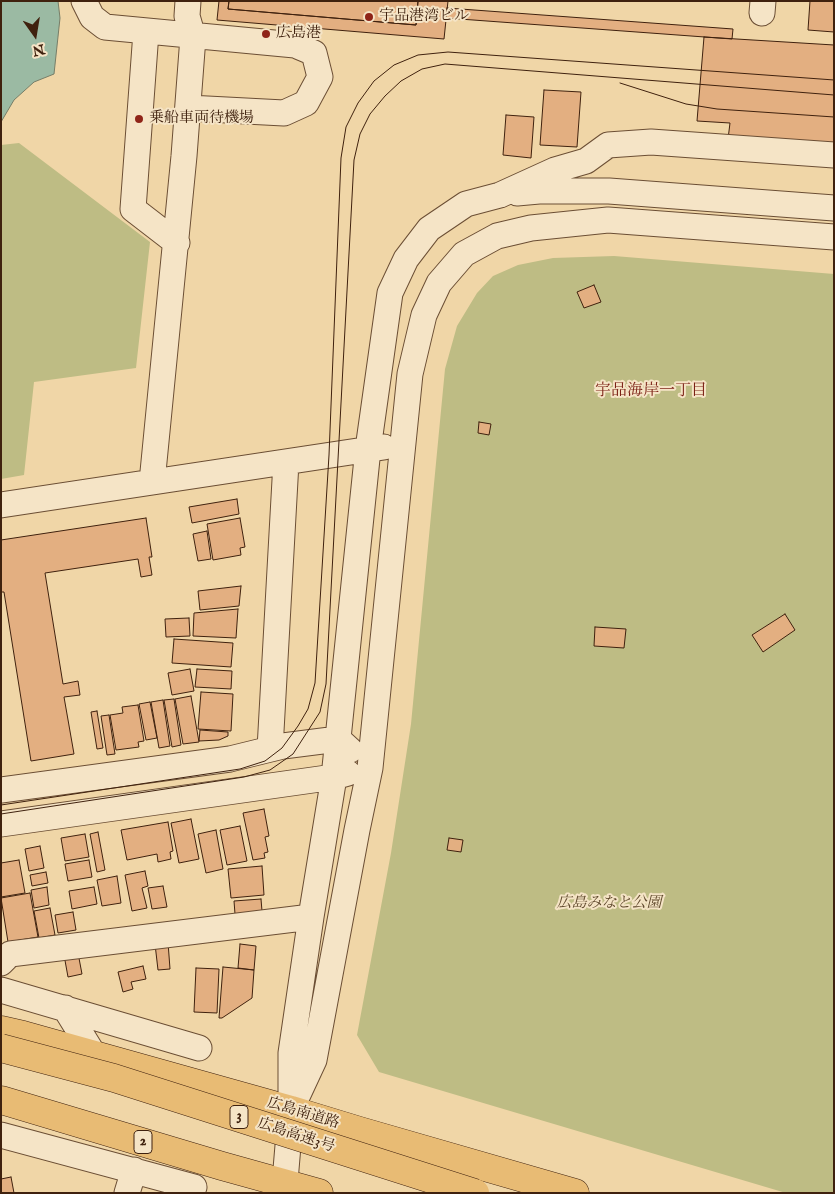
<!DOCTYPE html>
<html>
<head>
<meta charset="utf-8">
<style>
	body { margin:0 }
	#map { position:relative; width:835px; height:1194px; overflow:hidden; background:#f0d6a7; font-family:"IM FELL English",serif }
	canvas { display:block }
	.frame { position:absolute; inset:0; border:2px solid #3f210e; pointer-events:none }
	.north { position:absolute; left:10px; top:10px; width:50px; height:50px; -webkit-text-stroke:4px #f5e4c6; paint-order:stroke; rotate:167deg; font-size:14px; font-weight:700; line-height:20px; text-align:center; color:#3f210e }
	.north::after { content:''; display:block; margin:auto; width:18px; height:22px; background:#3f210e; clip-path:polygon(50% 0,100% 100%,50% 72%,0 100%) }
</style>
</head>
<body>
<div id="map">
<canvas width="835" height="1194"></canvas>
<div class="frame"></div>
<div class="north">N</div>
</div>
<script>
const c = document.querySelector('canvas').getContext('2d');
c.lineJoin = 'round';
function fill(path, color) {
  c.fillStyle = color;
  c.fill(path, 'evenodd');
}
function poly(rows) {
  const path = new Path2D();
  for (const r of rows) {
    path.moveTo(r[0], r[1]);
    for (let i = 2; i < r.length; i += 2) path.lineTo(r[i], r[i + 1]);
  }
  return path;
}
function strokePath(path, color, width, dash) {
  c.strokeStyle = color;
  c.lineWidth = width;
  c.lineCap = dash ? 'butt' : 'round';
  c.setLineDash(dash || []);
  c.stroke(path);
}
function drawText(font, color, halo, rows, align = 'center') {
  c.font = font + ' "IM FELL English","Noto Serif JP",serif';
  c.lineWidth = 4;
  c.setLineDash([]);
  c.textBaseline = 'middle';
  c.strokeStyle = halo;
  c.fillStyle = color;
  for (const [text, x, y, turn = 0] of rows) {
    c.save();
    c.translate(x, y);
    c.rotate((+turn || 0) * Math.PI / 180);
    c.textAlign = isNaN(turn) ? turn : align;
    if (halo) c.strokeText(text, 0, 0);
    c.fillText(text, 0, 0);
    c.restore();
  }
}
const green = poly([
	[19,143,150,242,136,368,34,382,24,475,1,479,1,145],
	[614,256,834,274,834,1193,786,1193,379,1072,357,1035,391,853,411,724,445,369,457,326,477,293,493,276,518,265,553,258]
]);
const water = poly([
	[1,1,58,1,60,18,54,74,34,82,14,100,1,122,1,1]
]);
const building = poly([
	[219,1,229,1,228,9,416,25,418,1,448,1,444,39,217,20,219,1],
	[229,1,418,1,416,25,228,9,229,1],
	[810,1,834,1,834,32,808,30,810,1],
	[447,8,733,29,732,39,446,18,447,8],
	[704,37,834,45,834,147,728,139,730,123,697,121,704,37],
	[544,90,581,92,577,147,540,145,544,90],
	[506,115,534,117,531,158,503,155,506,115],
	[594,285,601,302,584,308,577,292,594,285],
	[479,422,491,424,489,435,478,433,479,422],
	[237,499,239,514,192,523,189,507,237,499],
	[146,518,152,557,149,557,152,575,141,577,138,559,45,573,63,684,78,681,80,695,64,697,74,754,31,761,4,592,1,592,1,540,146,518],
	[240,518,245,547,240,548,241,555,213,560,207,524,240,518],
	[207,531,211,559,198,561,193,534,207,531],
	[241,586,239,606,200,610,198,591,241,586],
	[238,609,236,638,193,636,194,613,238,609],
	[785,614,795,630,763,652,752,635,785,614],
	[189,618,190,636,166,637,165,619,189,618],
	[595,627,626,629,624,648,594,646,595,627],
	[174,639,233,643,231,667,172,663,174,639],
	[190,669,194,691,172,695,168,673,190,669],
	[197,669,232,671,231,689,195,687,197,669],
	[201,692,233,694,231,731,198,729,201,692],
	[191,696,199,742,183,744,175,699,191,696],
	[174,699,181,745,172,747,164,700,174,699],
	[163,700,170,746,159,748,151,702,163,700],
	[150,702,157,738,146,740,139,704,150,702],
	[138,705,144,741,138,742,139,747,116,750,110,715,123,713,122,707,138,705],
	[97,711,103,748,97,749,91,712,97,711],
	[109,715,115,754,107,755,101,716,109,715],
	[200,730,228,732,228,736,219,740,199,741,200,730],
	[264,809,269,836,265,837,268,852,264,853,265,858,253,860,243,813,264,809],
	[191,819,199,859,179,863,171,823,191,819],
	[168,822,173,851,170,852,171,859,158,862,157,854,127,860,121,830,168,822],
	[240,826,247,861,227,865,220,830,240,826],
	[216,830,223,869,206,873,198,834,216,830],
	[98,832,105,870,97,872,90,834,98,832],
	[85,834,89,857,65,861,61,838,85,834],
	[449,838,463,840,461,852,447,850,449,838],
	[40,846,44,868,29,871,25,849,40,846],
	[19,860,25,893,1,897,1,863,19,860],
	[89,860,92,877,68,881,65,864,89,860],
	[262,866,264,895,231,898,228,869,262,866],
	[145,871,148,886,142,888,147,908,132,911,125,875,145,871],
	[46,872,48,883,32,886,30,875,46,872],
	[117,876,121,903,102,906,97,880,117,876],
	[163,886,167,907,152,909,148,888,163,886],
	[47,887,49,905,34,908,31,890,47,887],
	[94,887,97,904,72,909,69,891,94,887],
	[30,893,38,937,8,942,1,898,30,893],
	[261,899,262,911,235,914,234,901,261,899],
	[50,908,55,935,39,938,34,911,50,908],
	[73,912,76,930,58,933,55,915,73,912],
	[168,942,170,969,158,970,155,944,168,942],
	[240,944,256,946,254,970,238,968,240,944],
	[78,953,82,974,68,977,64,955,78,953],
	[143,966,146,979,131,982,133,989,123,992,118,972,143,966],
	[223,967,254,970,252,998,222,1018,219,1018,223,967],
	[196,968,219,969,217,1013,194,1012,196,968],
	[11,1177,14,1193,1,1193,1,1179,11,1177]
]);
const minor = poly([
	[84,1,92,17,105,27,295,45,314,53,320,77,306,103,284,113,188,108],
	[762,13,763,1],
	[146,32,133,209,177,243],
	[517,193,539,191,609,191,834,208],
	[152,482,184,156,193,37,187,16,188,1],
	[1,505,384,447],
	[270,749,286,462],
	[1,790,230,759,283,746,338,739,350,750],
	[1,824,334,777,348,773],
	[1,963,10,954,311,917],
	[1,990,199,1048],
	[65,1008,94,1055],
	[294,1103,314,1060,357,830,370,768,410,374,424,315,439,283,464,254,497,236,531,228,608,220,834,237],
	[1,1135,194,1187],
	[127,1193,134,1170],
	[284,1193,291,1110,291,1053,311,917,334,777,368,449,390,293,406,259,429,229,466,204,500,195,555,170,586,161,608,145,651,142,834,155]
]);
const highway = poly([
	[1,1030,23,1035,291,1110,360,1131,575,1193],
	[1,1100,222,1166,319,1193]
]);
const tram = poly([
	[620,83,686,104,717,109,834,117],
	[1,805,240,769,265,761,282,748,298,726,308,709,315,683,329,455,341,158,346,127,358,103,374,81,394,65,418,55,448,52,834,80],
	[1,814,244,777,270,770,293,754,320,712,326,684,354,160,360,134,370,114,385,96,401,81,422,69,445,64,834,95]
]);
const highwayBridge = poly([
	[1,1048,114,1078,475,1193]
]);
const markers = [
	[369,17,5,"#8f2418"],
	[266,34,5,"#8f2418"],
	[139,119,5,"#8f2418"]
];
const shields = [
	[239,1117,18],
	[143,1142,18]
];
const shieldNames = [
	["3",239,1117],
	["2",143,1142]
];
const poiNames = [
	["宇品港湾ビル",379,17],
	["広島港",276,34],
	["乗船車両待機場",149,119]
];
const parkNames = [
	["広島みなと公園",609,904]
];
const streetNames = [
	["広島南道路",303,1114,17],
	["広島高速3号",296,1136,18]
];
const neighbourhoodNames = [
	["宇品海岸一丁目",651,392]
];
fill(green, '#bebc84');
fill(water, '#9bbaa3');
strokePath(water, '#767d67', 1);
fill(building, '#e3af81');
strokePath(building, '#3f210e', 1);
strokePath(minor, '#6b4e34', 27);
strokePath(highway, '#3f210e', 29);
strokePath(minor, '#f5e4c6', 25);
strokePath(highway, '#e8bb74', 28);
strokePath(tram, '#3f210e', 1);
strokePath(highwayBridge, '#3f210e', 29, []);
strokePath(highwayBridge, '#e8bb74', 28);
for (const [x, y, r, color] of markers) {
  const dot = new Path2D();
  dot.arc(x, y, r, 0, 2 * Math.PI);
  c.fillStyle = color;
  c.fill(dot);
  strokePath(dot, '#f5e4c6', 2);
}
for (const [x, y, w] of shields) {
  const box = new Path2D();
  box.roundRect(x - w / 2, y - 11.5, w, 23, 4);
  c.fillStyle = '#f5e4c6';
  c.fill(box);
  strokePath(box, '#3f210e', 1);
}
drawText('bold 14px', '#3f210e', null, shieldNames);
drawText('15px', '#3f210e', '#f5e4c6', poiNames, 'left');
drawText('italic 15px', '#5f482c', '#f5e4c6', parkNames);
drawText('15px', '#3f210e', '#f5e4c6', streetNames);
drawText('16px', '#7a1f14', '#f5e4c6', neighbourhoodNames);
</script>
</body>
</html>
